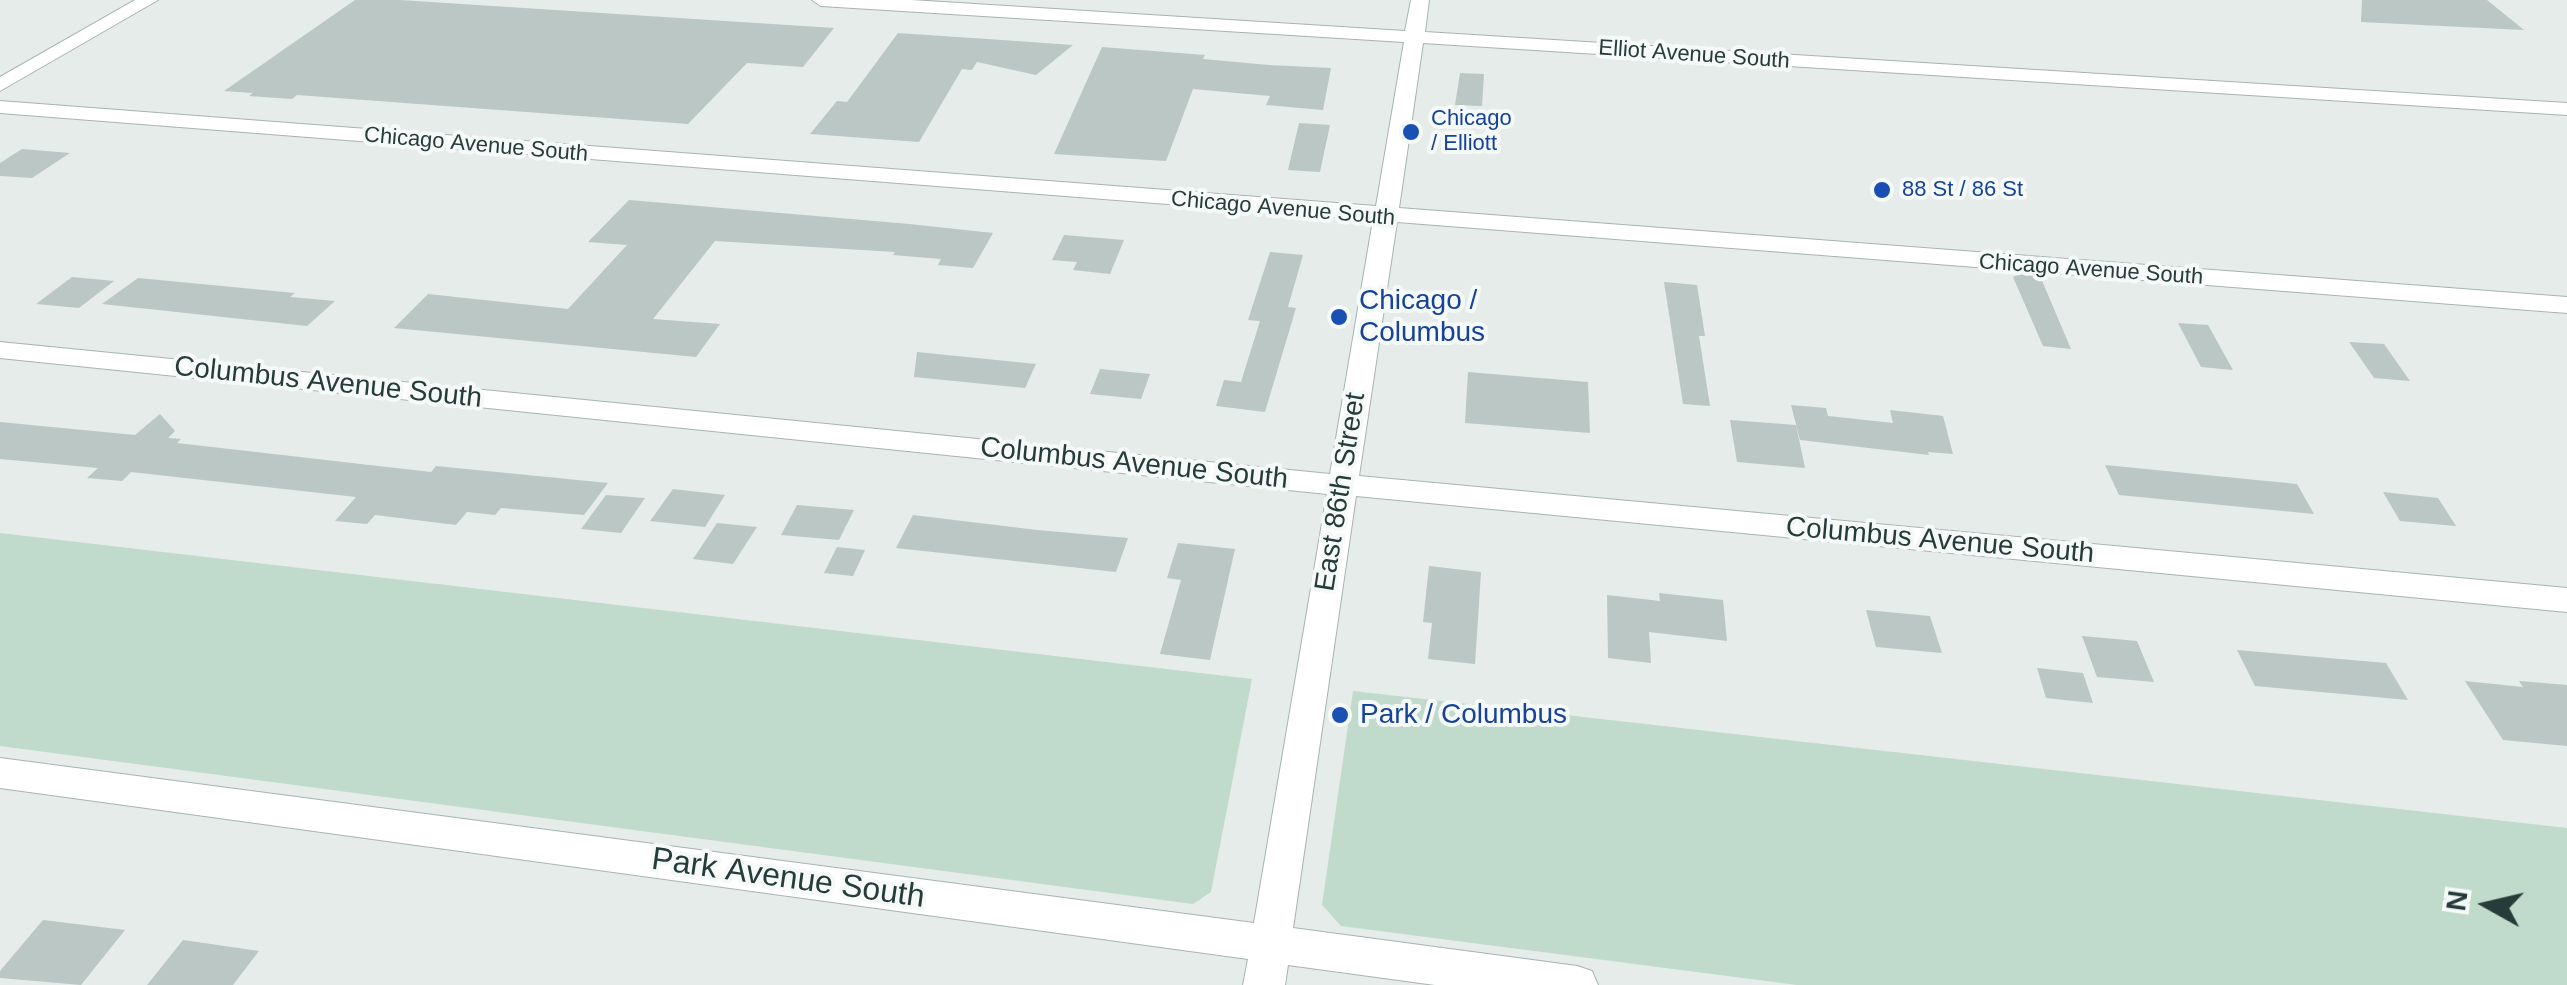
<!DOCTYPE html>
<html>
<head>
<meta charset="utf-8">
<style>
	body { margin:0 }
	#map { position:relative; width:2567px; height:985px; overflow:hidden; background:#e5ecea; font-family:Arial,sans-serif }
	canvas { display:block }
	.north { position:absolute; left:2437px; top:855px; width:100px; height:100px; -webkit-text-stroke:8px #f5f9f8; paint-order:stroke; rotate:278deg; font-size:28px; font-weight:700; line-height:40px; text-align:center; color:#263c3a }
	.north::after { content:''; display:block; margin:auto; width:35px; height:45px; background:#263c3a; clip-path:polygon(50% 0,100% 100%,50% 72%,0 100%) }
</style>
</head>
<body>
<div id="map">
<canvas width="2567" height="985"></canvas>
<div class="north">N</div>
</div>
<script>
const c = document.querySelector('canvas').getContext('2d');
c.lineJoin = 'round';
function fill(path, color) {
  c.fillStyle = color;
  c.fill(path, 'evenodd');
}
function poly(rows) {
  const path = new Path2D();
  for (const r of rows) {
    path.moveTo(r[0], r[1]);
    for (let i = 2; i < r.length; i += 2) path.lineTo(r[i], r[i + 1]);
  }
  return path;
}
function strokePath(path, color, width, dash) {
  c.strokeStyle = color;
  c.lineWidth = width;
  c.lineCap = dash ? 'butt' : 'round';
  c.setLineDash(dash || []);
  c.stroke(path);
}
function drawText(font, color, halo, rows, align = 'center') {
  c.font = font + ' Arial,sans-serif';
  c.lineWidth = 8;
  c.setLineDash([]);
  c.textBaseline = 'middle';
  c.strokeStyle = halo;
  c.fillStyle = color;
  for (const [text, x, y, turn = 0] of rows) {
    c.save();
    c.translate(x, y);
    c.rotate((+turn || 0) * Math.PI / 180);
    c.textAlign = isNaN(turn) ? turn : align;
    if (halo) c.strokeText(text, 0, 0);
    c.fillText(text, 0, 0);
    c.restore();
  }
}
const green = poly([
	[0,533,1252,679,1211,892,1193,904,0,746],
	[1353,691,2567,828,2567,985,1797,985,1341,926,1322,905]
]);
const building = poly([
	[355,0,400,0,834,28,803,67,747,63,688,124,297,95,292,99,249,96,253,93,224,91],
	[2362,0,2487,0,2524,30,2361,22],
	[898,33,1002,40,1073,45,1036,75,977,62,972,70,962,69,919,142,810,134,837,101,847,102],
	[1102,47,1205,55,1203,59,1269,65,1331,68,1323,110,1266,105,1270,96,1193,89,1166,161,1054,154],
	[1460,73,1484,74,1482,106,1455,105],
	[1299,123,1330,125,1320,172,1288,170],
	[22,149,70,153,32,178,0,176,0,163],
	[629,200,909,224,993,233,973,268,938,265,941,259,893,255,895,252,715,241,653,319,720,324,696,357,394,328,428,294,568,309,627,245,588,242],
	[1064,235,1124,240,1110,274,1073,270,1077,262,1052,260],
	[1270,252,1303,255,1288,307,1296,308,1265,412,1216,406,1224,380,1241,382,1260,321,1248,320],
	[2020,274,2040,276,2071,349,2043,346,2013,277],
	[72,277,114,281,79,308,36,304],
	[138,278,295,293,290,297,335,301,307,326,102,304],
	[1664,282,1697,285,1705,336,1699,336,1710,406,1683,404],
	[2178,323,2208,325,2233,370,2201,367],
	[2349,342,2384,344,2410,381,2374,378],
	[917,352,1036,364,1025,388,914,377],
	[1100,369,1150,374,1141,399,1090,394],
	[1468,372,1588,382,1590,433,1465,423],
	[1791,405,1826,408,1828,416,1893,423,1890,410,1943,416,1953,454,1928,452,1929,455,1800,440],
	[160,414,175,431,168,438,181,439,177,443,431,472,436,466,608,483,584,515,501,508,495,515,467,512,456,525,375,515,367,524,335,521,356,497,131,472,122,481,87,478,98,468,0,459,0,422,135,435],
	[1730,420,1796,425,1805,468,1737,462],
	[2105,465,2297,484,2314,514,2119,495],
	[673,489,725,495,705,527,650,521],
	[2383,492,2438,498,2456,526,2400,521],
	[606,495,645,498,621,533,581,529],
	[797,505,854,510,839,540,781,535],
	[913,515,1037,530,1128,538,1116,572,896,548],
	[717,523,757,527,733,564,693,559],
	[1178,543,1235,549,1210,660,1160,654,1181,580,1167,578],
	[837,547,865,550,853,576,824,573],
	[1429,566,1481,572,1475,664,1428,659,1432,623,1423,622],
	[1659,593,1723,600,1727,641,1649,632,1651,663,1608,658,1607,595,1660,601],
	[1866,610,1930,616,1942,653,1876,647],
	[2082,636,2137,641,2154,682,2097,677],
	[2237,650,2386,663,2408,700,2255,686],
	[2037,668,2083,673,2093,703,2046,698],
	[2465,681,2523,687,2519,681,2567,685,2567,746,2503,740],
	[43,920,125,930,81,985,0,978,0,971],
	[183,940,259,951,233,985,147,985]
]);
const minor = poly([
	[135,0,158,0,0,91,0,77,135,0],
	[812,0,911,0,1405,31,1411,0,1429,0,1425,32,2567,103,2567,115,1423,43,1399,208,2567,297,2567,313,1397,222,1359,476,2567,588,2567,612,1356,496,1293,928,1577,966,1592,971,1598,985,1435,985,1288,965,1285,985,1243,985,1248,959,0,788,0,758,1254,923,1327,494,0,358,0,342,1330,474,1373,220,0,113,0,101,1376,206,1404,42,821,6,812,0]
]);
const markers = [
	[1411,132,10,"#1a4fb4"],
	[1882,190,10,"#1a4fb4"],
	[1339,317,10,"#1a4fb4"],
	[1340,715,10,"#1a4fb4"]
];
const farStreetnames = [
	["Elliot Avenue South",1694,55,4],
	["Chicago Avenue South",476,145,5],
	["Chicago Avenue South",1283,209,5],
	["Chicago Avenue South",2091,270,4]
];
const farTransitnames = [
	["Chicago",1431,119],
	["/ Elliott",1431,144],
	["88 St / 86 St",1902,190]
];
const transitNames = [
	["Chicago /",1359,301],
	["Columbus",1359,333],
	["Park / Columbus",1360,715]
];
const streetNames = [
	["Columbus Avenue South",328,383,6],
	["Columbus Avenue South",1134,464,6],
	["East 86th Street",1341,492,-81],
	["Columbus Avenue South",1940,541,5]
];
const nearStreetnames = [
	["Park Avenue South",788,879,8]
];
fill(green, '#c0dbcc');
fill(building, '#bac7c4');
strokePath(minor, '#a8b4b2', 2);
fill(minor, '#fff');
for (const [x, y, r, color] of markers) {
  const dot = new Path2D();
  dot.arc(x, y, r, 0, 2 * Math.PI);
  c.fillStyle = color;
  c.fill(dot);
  strokePath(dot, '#f5f9f8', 4);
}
drawText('22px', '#263c3a', '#f5f9f8', farStreetnames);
drawText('22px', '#164399', '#f5f9f8', farTransitnames, 'left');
drawText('28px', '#164399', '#f5f9f8', transitNames, 'left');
drawText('28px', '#263c3a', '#f5f9f8', streetNames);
drawText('32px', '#263c3a', '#f5f9f8', nearStreetnames);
</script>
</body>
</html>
